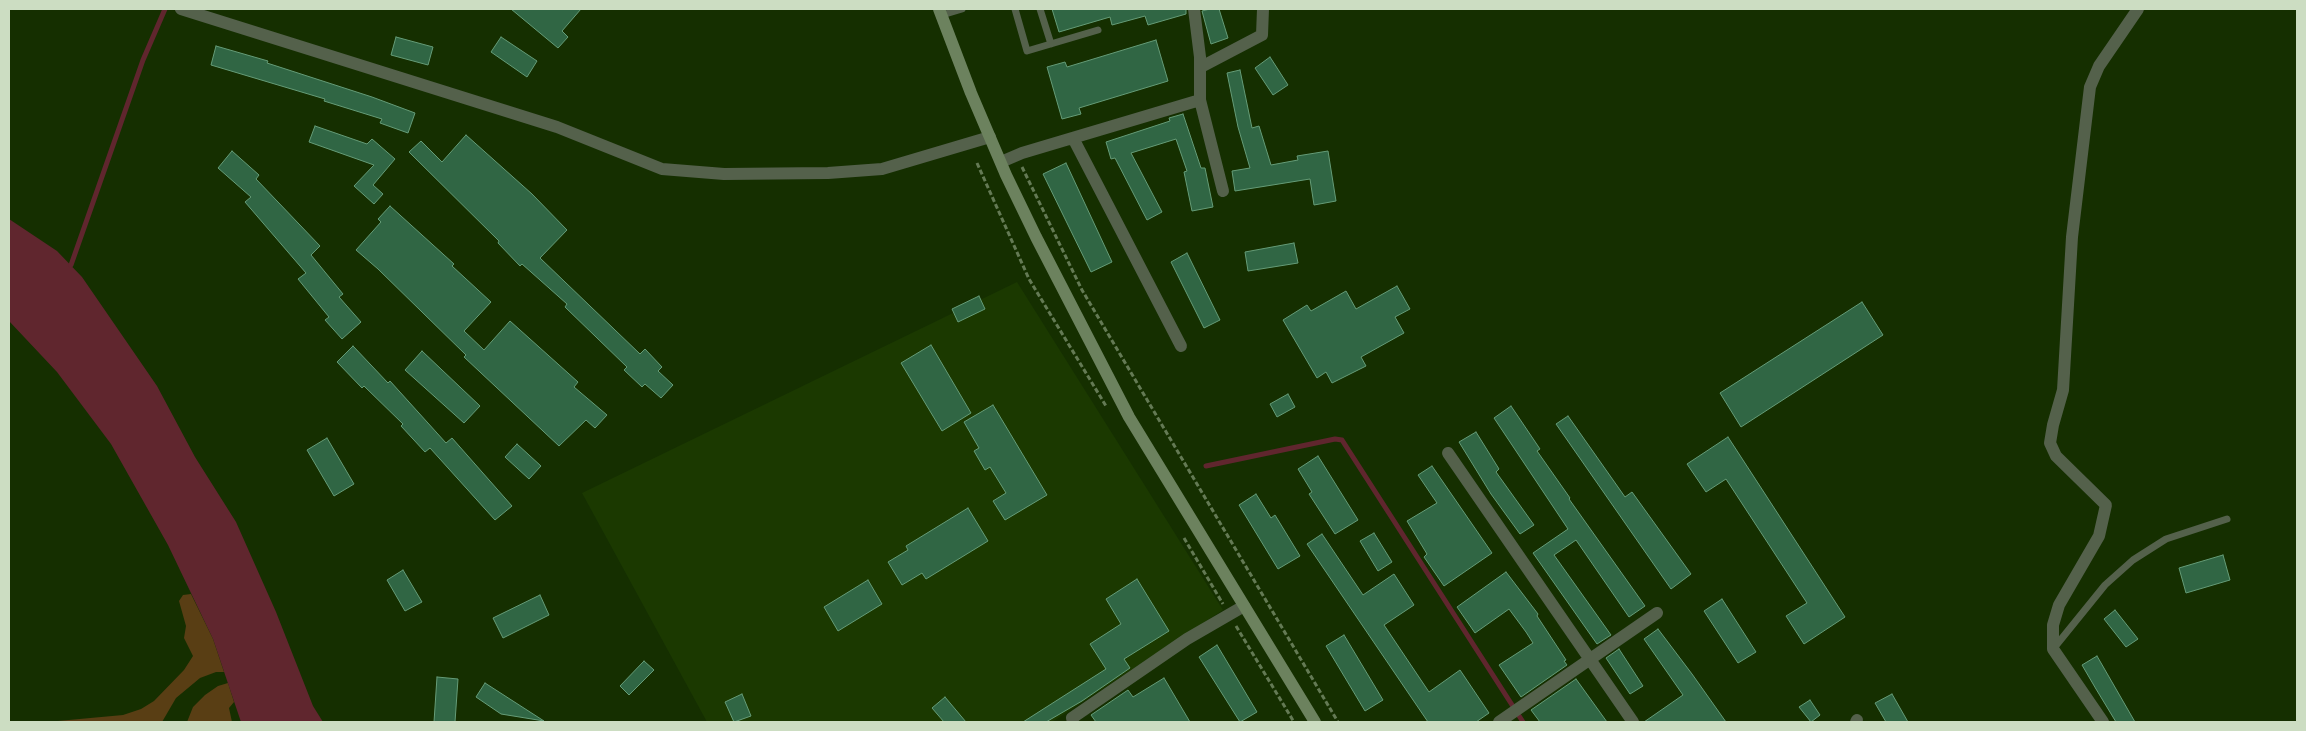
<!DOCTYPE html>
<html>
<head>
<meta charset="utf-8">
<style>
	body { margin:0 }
	#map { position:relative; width:2306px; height:731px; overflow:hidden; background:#152f00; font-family:"Crimson Pro",serif }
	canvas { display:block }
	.frame { position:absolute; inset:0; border:10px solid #ccddc2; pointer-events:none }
</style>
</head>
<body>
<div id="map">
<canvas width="2306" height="731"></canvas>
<div class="frame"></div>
</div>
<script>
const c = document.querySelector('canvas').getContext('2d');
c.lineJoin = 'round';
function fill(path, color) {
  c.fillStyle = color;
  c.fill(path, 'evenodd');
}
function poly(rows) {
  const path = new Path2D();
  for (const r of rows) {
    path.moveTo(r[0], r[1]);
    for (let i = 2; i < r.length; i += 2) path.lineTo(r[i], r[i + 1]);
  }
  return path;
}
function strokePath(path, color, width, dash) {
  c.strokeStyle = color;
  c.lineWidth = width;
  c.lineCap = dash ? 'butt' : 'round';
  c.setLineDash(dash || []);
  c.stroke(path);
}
const built = poly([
	[1017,282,1223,610,1052,722,707,722,582,493]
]);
const green = poly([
	[191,594,213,639,224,672,216,672,200,678,176,698,162,722,47,722,123,715,141,709,154,701,184,670,193,656,184,638,186,626,179,601,183,595],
	[228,683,234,702,229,708,232,722,187,722,193,707,205,695,218,686]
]);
const water = poly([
	[9,219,57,251,82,277,157,386,195,457,236,522,276,612,313,706,323,722,241,722,213,639,168,545,111,444,57,372,9,321]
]);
const stream = poly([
	[71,265,143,60,165,9],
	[1206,466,1335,439,1342,440,1523,722]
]);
const building = poly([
	[511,9,581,9,562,31,568,37,558,48,511,9],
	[1052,9,1186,9,1186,14,1148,25,1145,16,1112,25,1110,17,1059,32,1052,9],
	[1210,9,1219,9,1228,38,1211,44,1202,11,1210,9],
	[396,37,433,47,428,65,391,55,396,37],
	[501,37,537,61,527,77,491,52,501,37],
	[1156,40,1168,81,1079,108,1081,114,1062,119,1047,67,1065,62,1067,67,1156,40],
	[216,46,268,61,267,63,372,97,415,113,408,133,380,123,382,119,324,101,325,99,211,65,216,46],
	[1270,57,1288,85,1273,95,1255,68,1270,57],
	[1240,70,1252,128,1259,126,1271,165,1298,160,1297,156,1328,151,1336,201,1314,205,1310,179,1235,191,1232,171,1250,168,1238,127,1227,73,1240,70],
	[1183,114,1201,168,1205,168,1213,207,1192,211,1184,172,1187,171,1176,139,1131,153,1162,212,1147,220,1115,158,1111,159,1106,142,1170,121,1169,118,1183,114],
	[315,126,367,144,372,139,395,159,373,185,383,194,374,204,354,186,374,165,309,142,315,126],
	[466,135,532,194,567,230,540,258,640,354,645,349,662,367,658,371,673,385,661,398,645,384,642,387,624,370,627,367,565,307,567,304,522,264,520,266,498,243,499,241,409,152,421,141,442,162,466,135],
	[232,151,259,175,256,179,320,246,311,255,343,294,339,297,361,322,342,339,325,320,329,317,298,279,306,273,245,202,251,197,218,168,232,151],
	[1066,163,1112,262,1091,272,1043,174,1066,163],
	[390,206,454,264,452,266,491,302,464,331,484,350,510,321,578,382,574,387,607,415,595,428,586,420,559,446,464,357,466,355,378,269,356,250,381,222,378,219,390,206],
	[1294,243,1298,263,1248,271,1245,252,1294,243],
	[1187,253,1220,320,1204,328,1171,262,1187,253],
	[1397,286,1410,309,1395,317,1404,333,1361,357,1366,366,1332,383,1326,372,1317,378,1283,320,1307,305,1311,311,1346,291,1356,309,1397,286],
	[979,296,985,309,958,322,952,309,979,296],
	[1862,302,1883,335,1741,427,1720,393,1862,302],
	[931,345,971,413,942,431,901,363,931,345],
	[353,346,388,383,390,381,446,443,452,438,512,506,495,520,430,448,425,452,401,426,403,424,364,386,362,388,337,362,353,346],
	[422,351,480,406,464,423,405,370,422,351],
	[1288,394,1295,407,1277,417,1270,404,1288,394],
	[993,405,1047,495,1005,520,993,501,1006,493,990,467,985,470,974,451,979,448,964,422,993,405],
	[1511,406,1540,449,1537,451,1570,498,1569,499,1645,606,1629,617,1576,540,1554,555,1611,635,1597,644,1533,553,1568,529,1494,418,1511,406],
	[1568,416,1625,497,1632,492,1691,574,1671,589,1556,424,1568,416],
	[1476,432,1499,469,1496,472,1534,525,1520,534,1491,494,1459,442,1476,432],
	[1728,437,1845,617,1804,644,1786,616,1807,603,1726,479,1706,492,1687,464,1728,437],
	[327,438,354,484,334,496,307,450,327,438],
	[517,444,541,466,529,479,505,457,517,444],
	[1318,456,1358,520,1335,534,1309,494,1312,492,1298,469,1318,456],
	[1432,466,1492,553,1444,586,1424,557,1427,554,1407,521,1437,503,1418,475,1432,466],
	[1256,494,1271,518,1275,515,1300,556,1278,569,1239,505,1256,494],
	[968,508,988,541,926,579,922,573,902,585,888,562,908,550,906,546,968,508],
	[1374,533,1392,562,1378,571,1360,541,1374,533],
	[1322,534,1363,595,1394,574,1414,605,1384,625,1429,692,1460,670,1489,713,1476,722,1428,722,1307,544,1322,534],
	[2223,555,2230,580,2186,593,2179,568,2223,555],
	[403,570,422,602,405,611,387,580,403,570],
	[1506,572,1538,614,1537,616,1566,660,1564,661,1567,665,1521,697,1499,665,1533,643,1526,632,1509,609,1475,633,1457,607,1506,572],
	[1137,579,1169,631,1124,659,1130,668,1082,701,1046,722,1023,722,1106,669,1090,644,1121,624,1106,599,1137,579],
	[868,580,882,604,838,631,824,607,868,580],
	[540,595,549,615,503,638,493,618,540,595],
	[1722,599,1756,652,1738,663,1704,611,1722,599],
	[2115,610,2138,639,2126,647,2104,619,2115,610],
	[1658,629,1692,674,1726,722,1644,722,1683,695,1644,639,1658,629],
	[1344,635,1383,700,1365,711,1326,646,1344,635],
	[1217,645,1257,712,1240,722,1199,657,1217,645],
	[1619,649,1643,686,1630,694,1606,658,1619,649],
	[2097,656,2135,722,2116,722,2096,689,2082,665,2097,656],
	[644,661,654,670,629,695,620,686,644,661],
	[437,677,458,679,455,722,434,722,437,677],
	[1164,678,1190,722,1096,722,1091,715,1128,690,1133,697,1164,678],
	[1576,679,1607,722,1540,722,1531,710,1576,679],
	[485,683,544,721,501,714,476,697,485,683],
	[742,694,751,716,734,722,725,702,742,694],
	[1892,694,1908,722,1886,722,1875,703,1892,694],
	[945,697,966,722,944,722,932,708,945,697],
	[1810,700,1820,715,1811,722,1799,707,1810,700]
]);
const path = poly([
	[977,163,1029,279,1106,406],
	[1022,167,1082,290,1338,722],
	[1184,538,1223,604],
	[1236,626,1294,722]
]);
const service = poly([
	[1015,9,1027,51,1098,30],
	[1040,9,1051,44],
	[942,15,962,9],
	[2054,648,2105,585,2133,560,2166,539,2227,519]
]);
const minor = poly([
	[181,9,557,127,662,169,724,174,828,173,882,169,990,137],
	[1194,9,1200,57,1200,100,1223,191],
	[1201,67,1262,35,1263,9],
	[1073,138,1181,346],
	[1001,162,1022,153,1200,100],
	[1448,453,1633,722],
	[1073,722,1072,718,1187,639,1244,606],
	[1499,722,1657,613],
	[1856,722,1857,720],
	[2103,722,2053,649,2053,625,2059,605,2099,536,2106,505,2056,456,2050,443,2053,425,2063,390,2072,237,2090,87,2099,66,2138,9]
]);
const secondary = poly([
	[939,9,971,93,1006,175,1036,237,1129,417,1315,722]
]);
fill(built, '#1b3900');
fill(green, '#593e14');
fill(water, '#60262e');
strokePath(stream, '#60262e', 5);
fill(building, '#306644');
strokePath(building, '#659c77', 1);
strokePath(path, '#647a54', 3, [5, 2.5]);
strokePath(service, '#54614b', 7);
strokePath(minor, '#54614b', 12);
strokePath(secondary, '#6c825e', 12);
</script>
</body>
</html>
